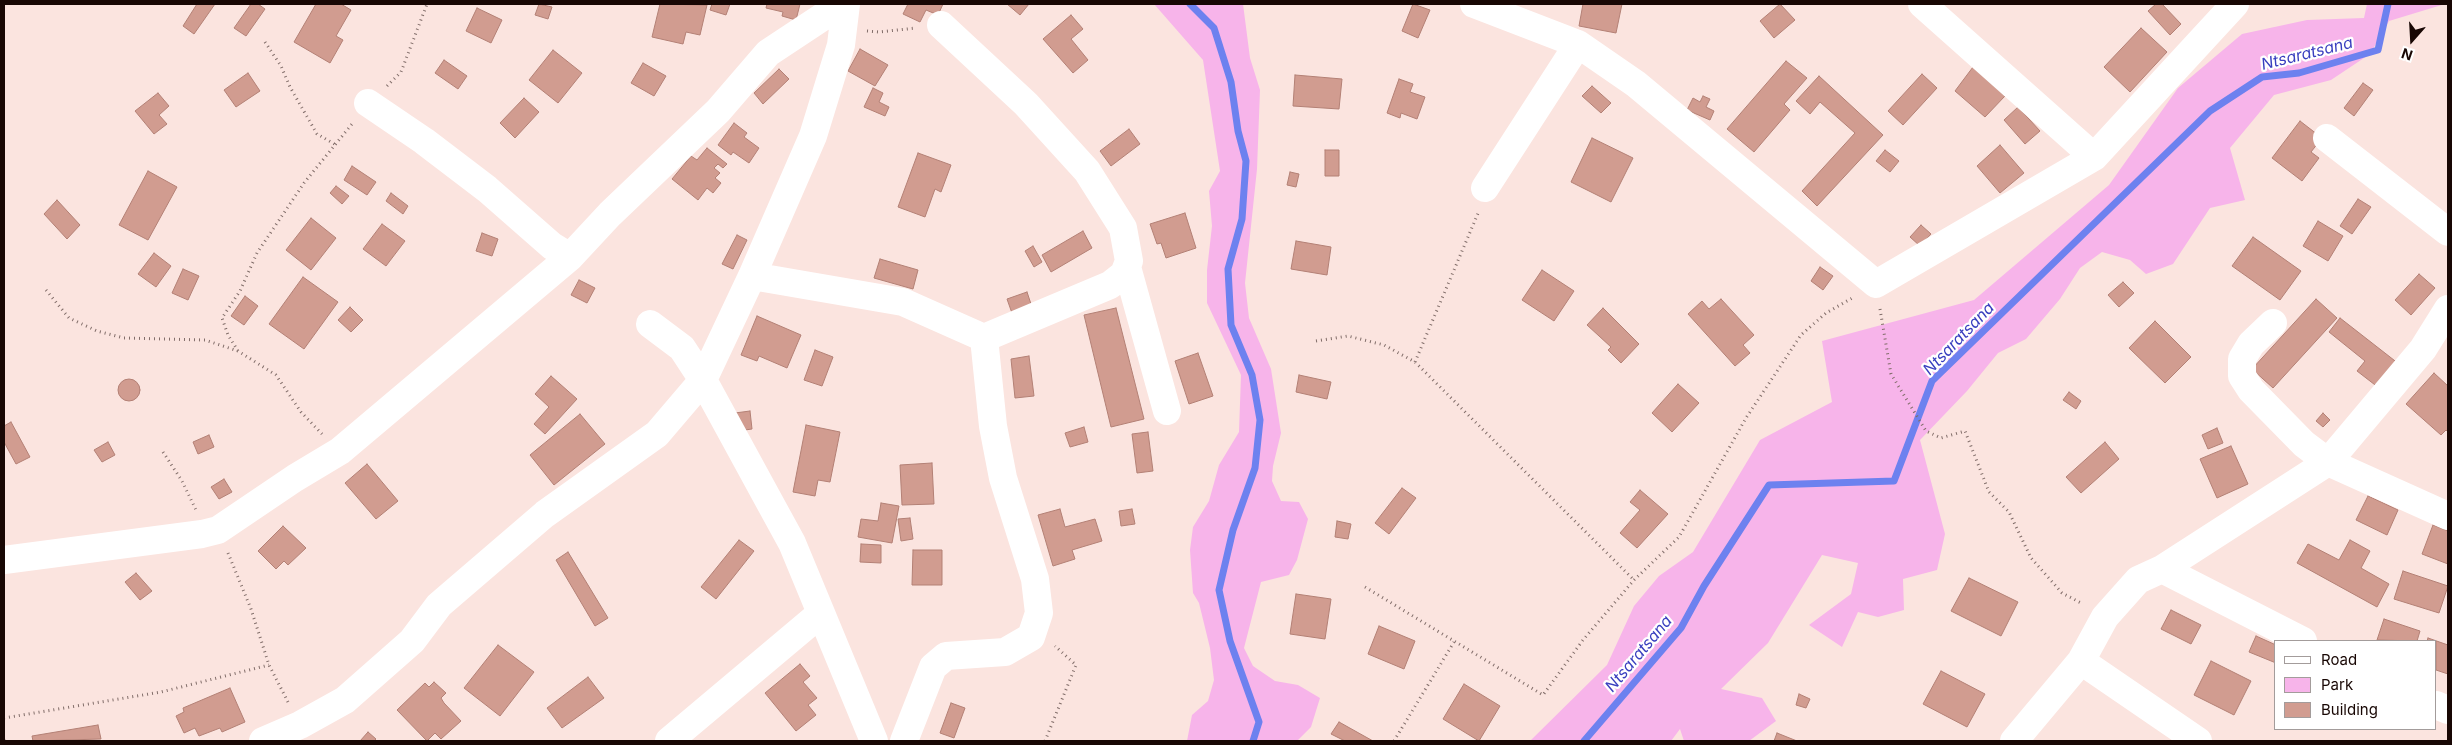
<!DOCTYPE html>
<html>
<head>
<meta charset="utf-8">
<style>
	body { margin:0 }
	#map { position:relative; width:2452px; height:745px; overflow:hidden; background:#fbe4df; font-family:Inter,sans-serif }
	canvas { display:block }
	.frame { position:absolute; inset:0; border:5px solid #180704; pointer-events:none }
	.legend { position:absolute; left:2274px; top:640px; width:162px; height:90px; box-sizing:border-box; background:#fff; border:1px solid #a39c9b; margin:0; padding:6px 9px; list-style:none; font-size:15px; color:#180704 }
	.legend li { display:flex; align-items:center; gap:10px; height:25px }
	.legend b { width:25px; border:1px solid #a39c9b }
	.north { position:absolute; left:2387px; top:15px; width:50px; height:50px; -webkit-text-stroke:4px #fff; paint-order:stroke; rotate:199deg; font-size:14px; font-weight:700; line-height:20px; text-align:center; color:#180704 }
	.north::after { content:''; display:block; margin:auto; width:18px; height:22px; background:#180704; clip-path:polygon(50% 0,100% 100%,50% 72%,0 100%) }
</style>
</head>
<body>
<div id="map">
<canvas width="2452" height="745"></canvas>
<div class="frame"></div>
<ul class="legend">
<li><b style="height:6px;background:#fff"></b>Road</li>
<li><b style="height:14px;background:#f7b4ea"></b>Park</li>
<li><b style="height:14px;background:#d19c90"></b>Building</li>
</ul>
<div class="north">N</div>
</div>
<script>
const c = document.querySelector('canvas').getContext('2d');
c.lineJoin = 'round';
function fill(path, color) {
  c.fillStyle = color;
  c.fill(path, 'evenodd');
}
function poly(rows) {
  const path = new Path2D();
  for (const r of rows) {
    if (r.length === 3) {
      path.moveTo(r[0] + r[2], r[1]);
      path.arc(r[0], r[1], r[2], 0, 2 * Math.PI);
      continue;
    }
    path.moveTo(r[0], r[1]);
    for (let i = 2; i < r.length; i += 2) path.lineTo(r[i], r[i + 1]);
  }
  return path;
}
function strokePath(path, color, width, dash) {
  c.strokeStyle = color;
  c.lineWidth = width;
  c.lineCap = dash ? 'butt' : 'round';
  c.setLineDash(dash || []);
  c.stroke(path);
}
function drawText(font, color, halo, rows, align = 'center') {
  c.font = font + ' Inter,sans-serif';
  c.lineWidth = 4.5;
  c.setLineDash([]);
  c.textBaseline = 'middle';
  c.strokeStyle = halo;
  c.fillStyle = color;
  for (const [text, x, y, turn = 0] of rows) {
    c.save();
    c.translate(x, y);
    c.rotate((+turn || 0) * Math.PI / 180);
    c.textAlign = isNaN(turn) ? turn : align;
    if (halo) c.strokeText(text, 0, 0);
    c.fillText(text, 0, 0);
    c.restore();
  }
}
const green = poly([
	[1154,4,1243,4,1250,58,1260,90,1257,169,1245,283,1249,318,1271,369,1281,433,1273,466,1272,481,1281,501,1299,502,1308,519,1297,560,1289,575,1261,582,1244,648,1253,666,1275,681,1298,685,1320,698,1311,727,1297,741,1187,741,1192,715,1208,701,1214,680,1210,648,1199,603,1193,593,1190,550,1193,527,1209,501,1219,465,1239,432,1241,375,1207,303,1207,270,1212,226,1209,191,1220,171,1203,60],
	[2367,4,2445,4,2389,21,2370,54,2331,80,2274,95,2230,148,2245,200,2210,208,2173,264,2146,274,2130,260,2102,252,2080,268,2060,299,2026,339,1998,353,1967,391,1920,440,1945,534,1937,570,1903,579,1904,610,1878,617,1858,612,1842,647,1809,625,1851,594,1858,563,1822,555,1768,643,1721,689,1762,698,1776,721,1749,741,1684,741,1680,729,1671,741,1530,741,1607,665,1634,606,1659,576,1693,552,1760,440,1832,402,1822,341,1974,300,2109,185,2178,88,2242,34,2307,20,2364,18]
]);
const stream = poly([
	[1190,4,1214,28,1231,82,1238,131,1246,161,1242,219,1228,269,1231,325,1252,375,1260,420,1255,468,1233,530,1219,590,1230,641,1259,722,1253,741],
	[1584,741,1681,628,1704,586,1769,485,1894,481,1932,381,2210,111,2262,77,2299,73,2378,50,2388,4]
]);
const building = poly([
	[197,4,215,4,194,34,183,26,197,4],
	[251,4,258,4,265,9,246,36,234,28,251,4],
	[316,4,341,4,351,10,336,36,343,40,330,63,294,42,316,4],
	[539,4,552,7,548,19,535,15,539,4],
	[660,4,707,5,700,35,686,32,683,44,652,37,660,4],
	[712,4,730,4,726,15,710,10,712,4],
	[767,4,800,4,796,20,782,16,783,12,766,8,767,4],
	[908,4,943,4,938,15,926,10,920,22,903,14,908,4],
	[1007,4,1029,4,1020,15,1007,4],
	[1413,4,1430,10,1418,38,1402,31,1413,4],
	[1583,4,1622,4,1616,33,1579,26,1583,4],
	[1780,4,1795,20,1774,38,1760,21,1780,4],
	[2156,4,2162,4,2181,24,2170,35,2148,11,2156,4],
	[477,8,502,20,491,43,466,31,477,8],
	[1071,15,1083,29,1071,39,1088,60,1073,73,1043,39,1071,15],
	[2141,28,2167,52,2130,92,2104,67,2141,28],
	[860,49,888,65,875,86,848,71,860,49],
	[553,50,582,73,558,103,529,80,553,50],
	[444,60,467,76,458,89,435,73,444,60],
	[1786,61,1807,78,1784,104,1790,110,1754,152,1727,129,1786,61],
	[643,63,666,76,654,96,631,83,643,63],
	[1973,67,2005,96,1985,117,1955,91,1973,67],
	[779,69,789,79,763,104,754,93,779,69],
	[248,73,260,91,236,107,224,90,248,73],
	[1922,74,1937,88,1903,125,1888,111,1922,74],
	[1295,75,1342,79,1339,109,1293,106,1295,75],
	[1819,76,1883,135,1817,206,1802,191,1855,133,1820,102,1810,114,1796,101,1819,76],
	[1399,79,1413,84,1410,92,1425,97,1417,119,1401,113,1400,118,1387,113,1399,79],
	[2363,83,2373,90,2354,116,2344,108,2363,83],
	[1592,86,1611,103,1601,113,1582,96,1592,86],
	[873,88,883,93,879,102,889,107,885,116,864,107,873,88],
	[158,93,169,106,159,115,167,124,154,134,135,111,158,93],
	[1703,96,1710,99,1706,107,1714,111,1710,120,1687,110,1693,98,1700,102,1703,96],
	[524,98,539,112,515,138,500,123,524,98],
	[2018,107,2040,131,2025,144,2004,120,2018,107],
	[2300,121,2322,138,2311,152,2319,158,2302,181,2272,158,2300,121],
	[734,123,747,133,744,137,759,148,749,163,733,152,731,155,718,145,734,123],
	[1129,129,1140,144,1111,166,1100,151,1129,129],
	[1592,138,1633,158,1611,202,1571,182,1592,138],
	[2000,145,2024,173,2000,193,1977,166,2000,145],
	[707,148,727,164,723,168,718,164,714,168,720,173,715,178,721,183,713,193,707,188,698,200,672,179,691,156,697,160,707,148],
	[1325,150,1339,150,1339,176,1325,176,1325,150],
	[1885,150,1899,161,1890,172,1876,161,1885,150],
	[918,153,951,165,941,192,935,189,925,217,898,207,918,153],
	[352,166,376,182,367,195,344,180,352,166],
	[148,171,177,187,148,240,119,225,148,171],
	[1290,172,1299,174,1296,187,1287,185,1290,172],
	[336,186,349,196,342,204,330,193,336,186],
	[391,193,408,206,403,214,386,201,391,193],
	[2358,199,2371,207,2352,234,2340,226,2358,199],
	[57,200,80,225,67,239,44,214,57,200],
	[1185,213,1196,248,1166,258,1161,243,1157,244,1150,224,1185,213],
	[311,218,336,238,311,270,286,250,311,218],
	[2318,221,2343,236,2328,261,2303,246,2318,221],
	[382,224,405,241,386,266,363,249,382,224],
	[1921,225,1931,234,1920,246,1910,237,1921,225],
	[1083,231,1092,248,1051,272,1042,255,1083,231],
	[482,233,498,239,492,256,476,251,482,233],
	[737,235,747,240,733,269,722,264,737,235],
	[2253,237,2301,271,2280,300,2232,266,2253,237],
	[1296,241,1331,247,1327,275,1291,269,1296,241],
	[1033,246,1042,262,1034,267,1025,251,1033,246],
	[154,253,171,266,156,287,138,274,154,253],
	[880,259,918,270,913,289,874,278,880,259],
	[1820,267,1833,276,1823,290,1811,281,1820,267],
	[183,269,199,276,188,300,172,293,183,269],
	[1542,270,1574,291,1554,321,1522,300,1542,270],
	[2419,274,2435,288,2411,315,2395,300,2419,274],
	[303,277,338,302,304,349,269,324,303,277],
	[579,280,595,288,587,303,571,295,579,280],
	[2123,282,2134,293,2119,307,2108,295,2123,282],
	[1027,292,1033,310,1013,316,1007,299,1027,292],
	[245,296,258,306,244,325,231,316,245,296],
	[1721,299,1754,335,1743,345,1750,353,1735,366,1688,314,1702,301,1709,309,1721,299],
	[2316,299,2337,318,2273,388,2252,369,2316,299],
	[350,307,363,320,351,332,338,320,350,307],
	[1116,308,1144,419,1111,427,1084,315,1116,308],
	[1603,308,1639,344,1621,363,1608,350,1611,347,1587,325,1603,308],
	[757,316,801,335,787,368,759,356,757,361,741,355,757,316],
	[2340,318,2399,364,2379,388,2357,371,2365,361,2329,332,2340,318],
	[2155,321,2191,357,2165,383,2129,348,2155,321],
	[815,350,833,357,822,386,804,380,815,350],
	[1198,353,1213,396,1189,404,1175,361,1198,353],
	[1029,356,1034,396,1015,398,1011,359,1029,356],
	[2434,373,2448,386,2448,432,2446,430,2441,435,2406,404,2434,373],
	[1299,375,1331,382,1327,399,1296,392,1299,375],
	[551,376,577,399,545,434,534,424,549,407,535,394,551,376],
	[129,390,11],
	[1678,384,1699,403,1672,432,1652,413,1678,384],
	[2069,392,2081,401,2076,409,2063,400,2069,392],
	[750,411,752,429,738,431,735,413,750,411],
	[2323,413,2330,420,2323,427,2316,421,2323,413],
	[580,414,605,444,554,485,530,455,580,414],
	[11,422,30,457,16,464,4,442,4,426,11,422],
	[806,425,840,432,830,482,818,480,815,496,793,492,806,425],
	[1084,427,1088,442,1070,447,1065,433,1084,427],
	[2217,428,2223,443,2208,449,2202,435,2217,428],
	[1148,432,1153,471,1137,473,1132,434,1148,432],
	[209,435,214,447,198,454,193,442,209,435],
	[108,442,115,455,102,462,94,450,108,442],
	[2105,442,2119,459,2081,493,2066,477,2105,442],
	[2231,446,2248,484,2217,498,2200,459,2231,446],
	[932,463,934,504,902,505,900,465,932,463],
	[367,464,398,501,376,519,345,483,367,464],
	[224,479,232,492,219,499,211,487,224,479],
	[1402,488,1416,498,1389,534,1375,523,1402,488],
	[1640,490,1668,514,1637,548,1620,533,1640,510,1630,502,1640,490],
	[2368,496,2398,510,2387,535,2356,520,2368,496],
	[881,503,899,506,892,543,858,537,861,519,878,521,881,503],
	[1060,509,1065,527,1095,519,1102,541,1072,550,1075,559,1053,566,1038,515,1060,509],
	[1132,509,1135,524,1121,526,1119,511,1132,509],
	[910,518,913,539,901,541,898,519,910,518],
	[1337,521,1351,524,1348,539,1335,537,1337,521],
	[2433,525,2448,531,2448,564,2422,554,2433,525],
	[283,526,306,548,288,565,284,561,276,569,258,551,283,526],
	[739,540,754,551,716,599,701,587,739,540],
	[2350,540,2370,551,2361,568,2389,584,2377,607,2297,563,2308,544,2339,560,2350,540],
	[861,544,881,545,881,563,860,562,861,544],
	[913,550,942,550,942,585,912,585,913,550],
	[568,552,608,618,595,626,556,560,568,552],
	[2403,571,2448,586,2439,613,2394,599,2403,571],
	[136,573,152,591,140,600,125,582,136,573],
	[1969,578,2018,602,2001,636,1951,611,1969,578],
	[1296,594,1331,599,1325,639,1290,634,1296,594],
	[2171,610,2201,625,2191,644,2161,629,2171,610],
	[2384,619,2420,631,2417,641,2377,640,2384,619],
	[1379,626,1415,641,1404,669,1368,654,1379,626],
	[2256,636,2276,645,2276,663,2249,652,2256,636],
	[2428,638,2448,645,2448,674,2436,670,2436,641,2427,641,2428,638],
	[498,645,534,672,500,716,464,688,498,645],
	[2211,661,2251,681,2234,715,2194,695,2211,661],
	[800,664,810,676,803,682,817,698,808,705,816,715,796,731,765,693,800,664],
	[1941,671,1985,694,1967,727,1923,704,1941,671],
	[588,677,604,698,562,728,547,708,588,677],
	[434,682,446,693,441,698,444,703,461,721,441,739,435,733,427,741,397,710,425,683,429,687,434,682],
	[1464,684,1500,706,1479,741,1443,719,1464,684],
	[230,688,245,722,222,732,220,728,199,736,195,728,184,733,176,716,184,712,183,708,230,688],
	[1799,694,1810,699,1806,708,1796,705,1799,694],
	[951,703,965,708,954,738,940,733,951,703],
	[1339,722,1373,741,1345,741,1331,734,1339,722],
	[98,725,101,739,33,741,32,736,98,725],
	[368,732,376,739,374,741,360,741,368,732],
	[1777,733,1797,741,1774,741,1777,733]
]);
const path = poly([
	[867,31,879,32,916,28],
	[265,42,281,66,290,87,317,134,336,145],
	[387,86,401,72,427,4],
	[46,290,69,318,97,331,124,338,205,340,238,351,276,375,301,412,322,434],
	[1880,309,1891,374,1926,431,1941,438,1965,431,1989,492,2009,512,2031,558,2062,593,2083,604],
	[1316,341,1348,336,1384,345,1415,362,1634,580],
	[238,351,228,335,222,318,240,291,257,253,304,183,352,124],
	[1415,362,1479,211],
	[163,452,182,481,196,510],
	[228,553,251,609,269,665,288,702],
	[1365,587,1543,695,1583,640,1634,580,1679,537,1746,418,1801,335,1826,313,1854,297],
	[4,718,161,692,269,665],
	[4,740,6,741],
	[1045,741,1076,665,1055,646],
	[1394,741,1454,642]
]);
const minor = poly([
	[1474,4,1578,44,1636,84,1876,284,2094,157,2235,4],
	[1922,4,2094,157],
	[368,103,424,141,487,189,552,246,570,257],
	[2327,138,2448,232],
	[1485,188,1578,44],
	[1127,267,1167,411],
	[752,276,903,302,984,338,1110,285,1124,274,1129,261,1123,228,1087,171,1026,104,941,25],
	[2273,323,2251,344,2242,359,2242,376,2251,390,2304,444,2328,462,2448,516],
	[650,324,682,348,703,380,769,501,792,543,874,741],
	[4,560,202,534,218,530,295,478,340,451,570,257,610,214,718,111,768,53,842,4],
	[2162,569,2303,641],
	[2081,661,2198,741],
	[2436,705,2448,710],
	[263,741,300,725,345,700,412,641,439,605,545,514,657,434,703,380,752,276,813,136,841,45,846,4],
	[669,741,820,614],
	[904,741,933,667,946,656,1005,652,1031,637,1039,613,1035,579,1003,478,993,426,984,338],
	[2014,741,2081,661,2105,617,2138,580,2162,569,2328,462,2423,349,2448,309]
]);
const waterNames = [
	["Ntsaratsana",2307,54,-14],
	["Ntsaratsana",1959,339,-46],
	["Ntsaratsana",1639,654,-50]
];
fill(green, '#f7b4ea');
strokePath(stream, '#6d81ef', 7);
fill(building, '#d19c90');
strokePath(building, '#b38075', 1);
strokePath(path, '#816d69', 3, [1, 4]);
strokePath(minor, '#fff', 28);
drawText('italic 16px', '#393fbf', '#fff', waterNames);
</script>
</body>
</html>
